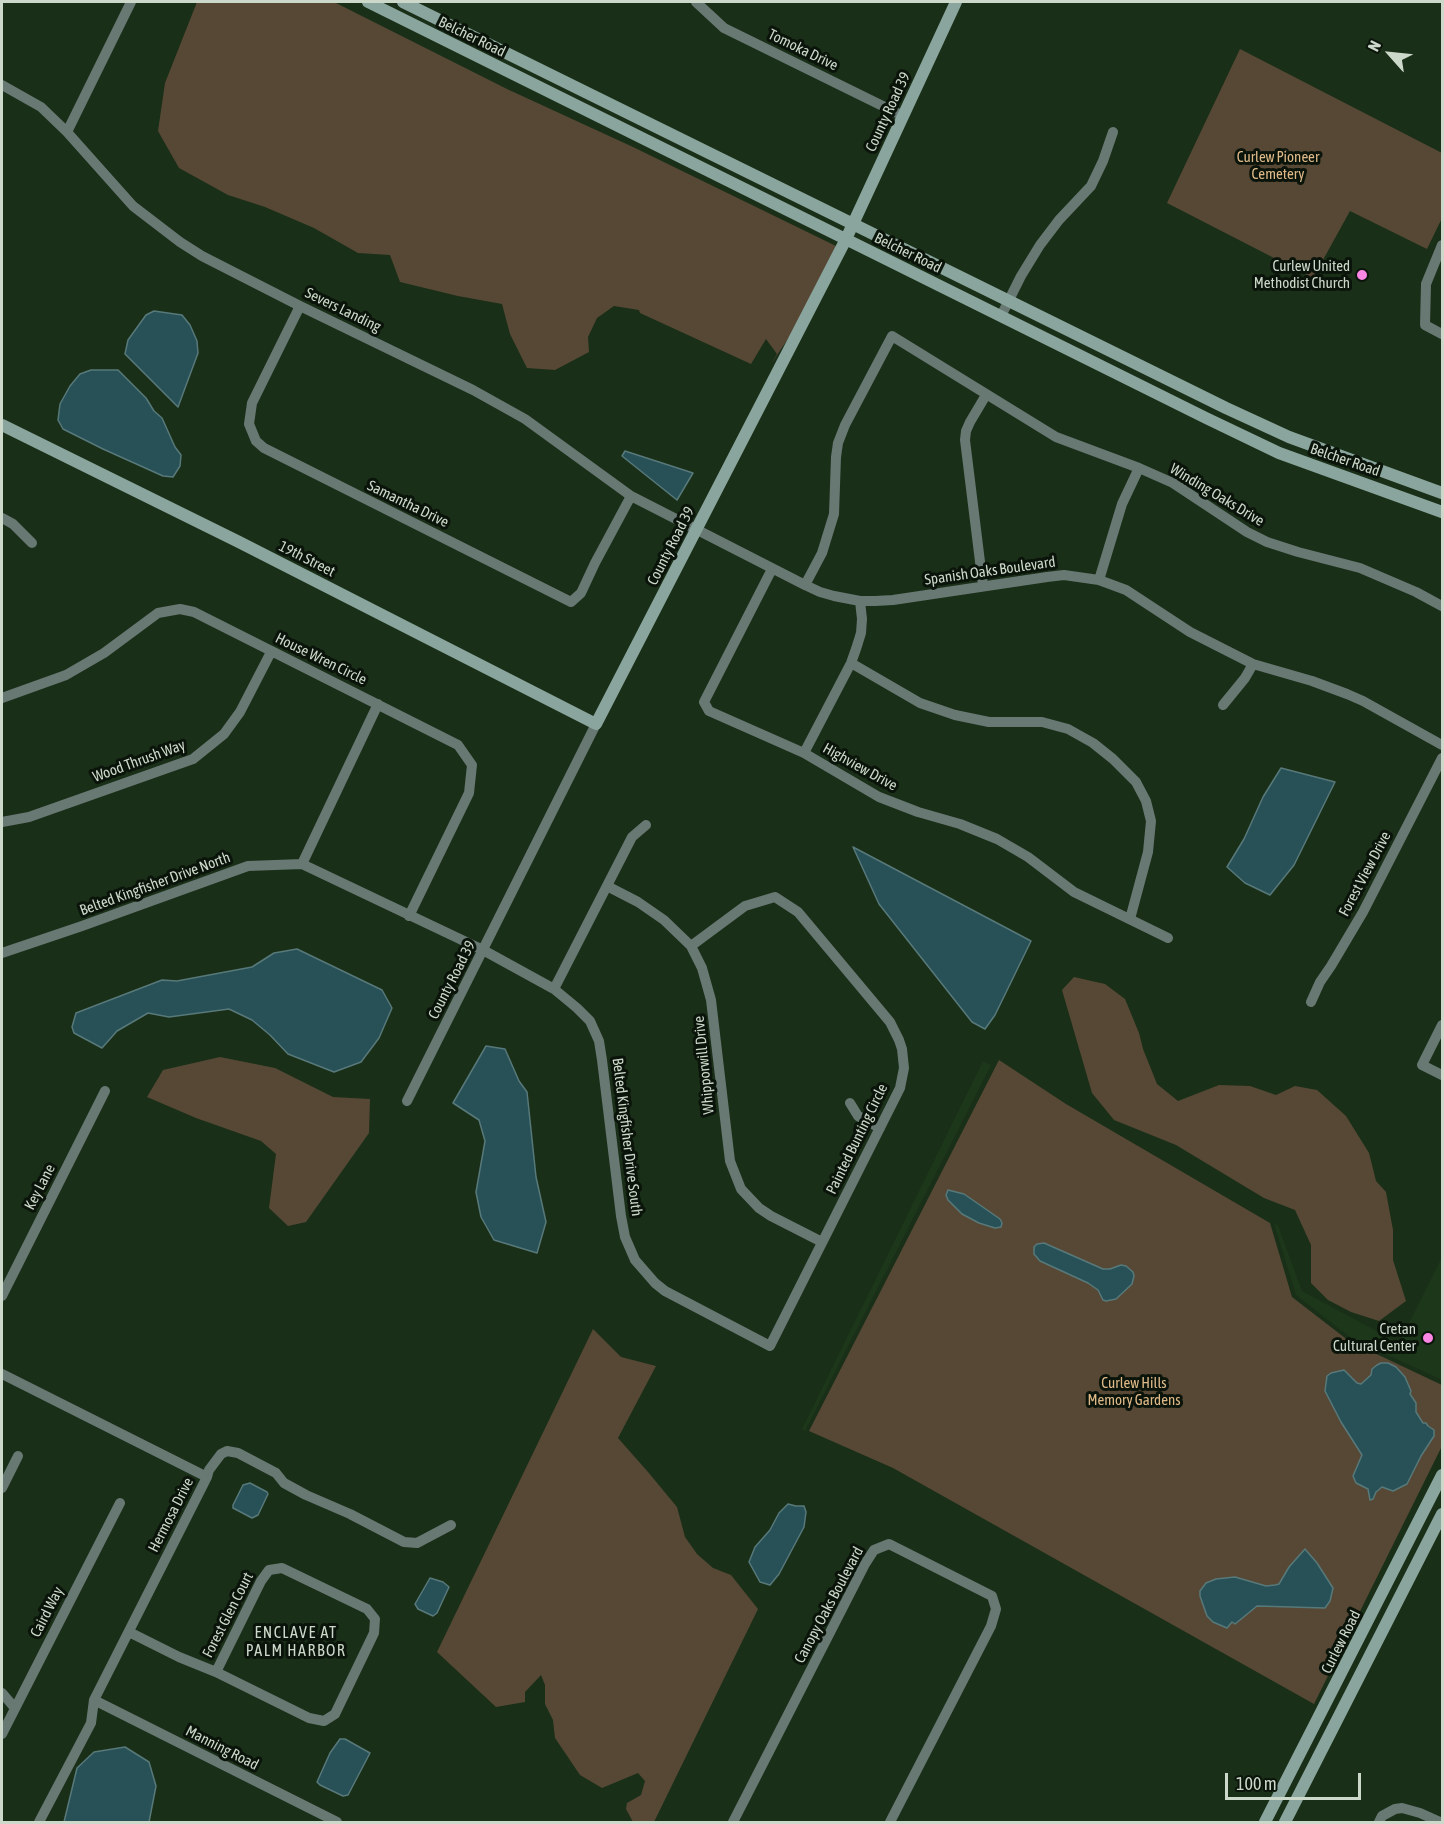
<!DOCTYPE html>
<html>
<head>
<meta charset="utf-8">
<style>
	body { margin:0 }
	#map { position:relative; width:1444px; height:1824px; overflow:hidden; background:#1a2f18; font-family:"Asap Condensed",sans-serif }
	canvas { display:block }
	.frame { position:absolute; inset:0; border:3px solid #ccd9ca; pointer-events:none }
	.north { position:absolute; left:1360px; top:24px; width:60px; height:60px; -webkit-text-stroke:4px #0b140a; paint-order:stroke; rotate:297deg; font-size:16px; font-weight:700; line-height:24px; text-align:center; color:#ccd9ca }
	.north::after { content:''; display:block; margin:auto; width:21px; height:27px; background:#ccd9ca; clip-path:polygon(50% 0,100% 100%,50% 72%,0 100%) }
	.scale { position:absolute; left:1225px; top:1773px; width:136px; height:27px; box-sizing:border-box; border:3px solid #ccd9ca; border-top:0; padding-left:8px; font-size:18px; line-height:21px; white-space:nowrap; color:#ccd9ca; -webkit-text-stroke:4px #0b140a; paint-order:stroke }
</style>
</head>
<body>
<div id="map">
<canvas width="1444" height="1824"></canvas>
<div class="frame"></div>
<div class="north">N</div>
<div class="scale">100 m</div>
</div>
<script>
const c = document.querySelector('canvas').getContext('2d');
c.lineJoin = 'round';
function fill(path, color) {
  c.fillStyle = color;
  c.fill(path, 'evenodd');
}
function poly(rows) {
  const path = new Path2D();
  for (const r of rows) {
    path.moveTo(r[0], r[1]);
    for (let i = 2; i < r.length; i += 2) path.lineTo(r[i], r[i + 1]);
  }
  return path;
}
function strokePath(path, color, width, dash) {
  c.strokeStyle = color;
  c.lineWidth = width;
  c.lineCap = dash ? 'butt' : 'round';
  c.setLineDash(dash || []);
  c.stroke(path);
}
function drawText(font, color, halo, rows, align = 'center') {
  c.font = font + ' "Asap Condensed",sans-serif';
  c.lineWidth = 6;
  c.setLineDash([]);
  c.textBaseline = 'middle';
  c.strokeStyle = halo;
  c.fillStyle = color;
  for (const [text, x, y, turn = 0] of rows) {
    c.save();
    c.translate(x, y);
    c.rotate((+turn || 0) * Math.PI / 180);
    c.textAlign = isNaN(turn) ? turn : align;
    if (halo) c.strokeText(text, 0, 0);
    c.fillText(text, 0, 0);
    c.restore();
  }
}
const built = poly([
	[983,1061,991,1065,805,1431,802,1429],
	[1274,1223,1278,1226,1302,1291,1399,1343,1442,1257,1442,1380,1351,1338,1296,1295]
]);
const green = poly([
	[197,2,334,2,507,89,633,147,836,246,792,333,771,364,777,354,766,339,751,364,640,313,639,310,614,306,597,318,588,337,589,352,555,370,527,368,510,334,502,304,458,296,400,282,390,255,358,253,314,228,265,207,228,195,179,168,158,131,165,83],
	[1240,49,1442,153,1442,218,1427,249,1350,211,1313,278,1167,203],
	[1074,977,1105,984,1125,999,1139,1033,1143,1049,1157,1084,1178,1101,1219,1085,1250,1086,1276,1095,1295,1086,1317,1090,1346,1116,1369,1153,1376,1181,1386,1192,1393,1230,1393,1260,1406,1301,1379,1321,1351,1312,1328,1300,1311,1283,1311,1245,1295,1210,1264,1198,1176,1145,1114,1120,1092,1093,1062,990],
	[220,1057,275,1068,333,1097,370,1099,369,1133,306,1222,288,1226,269,1208,276,1154,261,1141,196,1118,147,1097,163,1070],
	[999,1060,1066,1104,1270,1223,1292,1297,1349,1341,1442,1385,1442,1446,1314,1704,893,1468,809,1431],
	[593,1329,621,1357,656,1366,618,1438,648,1472,677,1507,685,1537,697,1554,713,1568,731,1575,758,1609,654,1822,633,1822,626,1809,627,1803,641,1795,645,1781,638,1773,602,1788,580,1775,555,1738,553,1720,545,1704,545,1685,541,1675,525,1692,525,1702,496,1707,437,1652]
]);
const water = poly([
	[154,311,182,315,190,325,197,341,198,353,178,407,125,354,128,340,146,315,154,311],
	[91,370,118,370,146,398,154,411,162,418,175,447,181,455,180,466,173,477,163,476,103,449,63,429,58,420,60,404,70,386,80,374,91,370],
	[625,451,693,473,677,500,622,456,625,451],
	[1281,768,1335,782,1294,865,1270,895,1245,883,1227,867,1244,839,1263,797,1281,768],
	[853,847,1031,941,995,1015,985,1029,972,1022,879,904,853,847],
	[297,949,382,990,392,1008,379,1038,361,1062,334,1072,288,1054,270,1035,252,1020,229,1009,169,1017,148,1013,117,1031,102,1048,74,1033,72,1027,76,1013,162,980,177,981,252,967,274,953,297,949],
	[486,1046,505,1049,519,1081,527,1092,536,1177,546,1222,537,1253,494,1240,481,1217,476,1192,485,1141,479,1120,453,1103,486,1046],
	[948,1190,964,1194,1000,1219,1002,1223,1001,1227,995,1228,979,1223,962,1214,948,1200,946,1195,948,1190],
	[1044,1243,1103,1269,1110,1269,1121,1265,1126,1266,1133,1272,1134,1276,1132,1284,1116,1299,1106,1301,1103,1300,1098,1290,1088,1283,1040,1261,1034,1254,1034,1247,1037,1244,1044,1243],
	[1381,1363,1388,1363,1396,1367,1405,1377,1411,1391,1410,1394,1416,1403,1416,1412,1423,1423,1426,1423,1428,1426,1434,1430,1434,1436,1421,1456,1407,1484,1393,1491,1382,1487,1376,1492,1373,1499,1370,1500,1368,1489,1356,1483,1353,1476,1362,1455,1341,1422,1325,1391,1327,1376,1331,1373,1344,1370,1357,1383,1361,1384,1371,1375,1372,1369,1377,1365,1381,1363],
	[250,1483,267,1492,268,1494,258,1515,252,1518,233,1508,233,1505,243,1485,250,1483],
	[788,1504,796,1506,804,1506,806,1512,804,1527,779,1574,770,1585,760,1582,749,1562,755,1547,770,1530,779,1513,788,1504],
	[1305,1549,1317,1563,1333,1588,1330,1601,1325,1608,1257,1606,1235,1624,1232,1622,1227,1628,1213,1622,1207,1616,1200,1596,1200,1591,1206,1583,1216,1579,1235,1577,1266,1586,1275,1585,1279,1584,1289,1567,1305,1549],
	[430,1578,443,1582,449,1587,437,1613,433,1616,418,1609,415,1604,430,1578],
	[340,1739,345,1739,370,1753,348,1795,343,1796,320,1785,317,1782,330,1753,340,1739],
	[125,1747,149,1762,156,1786,149,1822,64,1822,77,1768,94,1752,125,1747]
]);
const street = poly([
	[696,2,724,28,903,116],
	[2,85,41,107,67,132,133,206,180,242,202,256,300,306,473,390,525,419,631,496,805,585,820,592,834,596,860,601,875,601,893,600,1047,577,1064,575,1099,580,1126,590,1190,632,1253,664,1312,681,1347,694,1363,701,1442,745],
	[67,132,131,2],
	[1442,245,1426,284,1425,325,1442,334],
	[300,306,252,403,249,424,256,441,264,448,571,602,581,593,595,563,631,496],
	[1001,316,1021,276,1040,245,1059,220,1091,186,1103,161,1113,132],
	[2,518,13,524,32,543],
	[772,569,704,702,709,711,804,753,879,797,918,812,960,824,997,839,1028,857,1074,892,1168,938],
	[1099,580,1122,504,1139,468],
	[805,585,822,553,834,514,836,457,838,443,845,425,892,336,1056,437,1139,468,1173,483,1247,532,1267,542,1298,552,1360,568,1416,592,1442,606],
	[983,586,965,440,966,431,970,422,986,395],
	[851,663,920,703,955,715,989,722,1042,722,1068,729,1093,743,1113,759,1136,782,1146,801,1151,821,1148,852,1130,919],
	[2,698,66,675,104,653,158,613,180,609,194,612,458,745,472,765,469,793,409,916],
	[1223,705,1245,678,1253,664],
	[804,753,851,663,856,649,861,633,862,619,860,601],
	[2,822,29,817,193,759,224,734,240,712,271,652],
	[302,864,378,704],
	[607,886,638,902,664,920,691,946,702,968,711,1000,730,1161,741,1189,759,1208,771,1216,822,1242],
	[2,953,82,926,248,866,302,864,483,950,554,989,577,1008,590,1021,599,1041,602,1060,621,1216,625,1237,635,1260,655,1283,665,1291,770,1346,900,1088,904,1068,902,1049,899,1040,890,1022,798,912,775,897,745,906,691,946],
	[554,989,632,837,646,825],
	[1311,1002,1320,982,1331,966,1363,912,1442,758],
	[1442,1025,1422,1065,1442,1075],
	[407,1101,596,724],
	[850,1103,858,1116,880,1128],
	[2,1296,105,1091],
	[2,1374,207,1477],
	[2,1488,18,1456],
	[129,1632,179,1657,216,1672,309,1718,324,1721,335,1714,374,1633,375,1619,367,1609,282,1568,269,1570,261,1581,216,1672],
	[2,1693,14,1707],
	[94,1700,337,1822],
	[2,1734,120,1503],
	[39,1822,91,1723,94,1700,207,1477,209,1470,221,1454,227,1451,238,1453,276,1473,284,1483,306,1495,350,1514,404,1542,417,1543,451,1525],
	[733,1822,865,1564,874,1550,889,1544,992,1596,996,1609,991,1626,890,1822],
	[1379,1822,1382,1816,1395,1809,1402,1808,1420,1813,1440,1822]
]);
const secondary = poly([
	[368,2,1206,418,1279,453,1442,512],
	[403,2,1226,408,1289,437,1442,493],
	[2,425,239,542,596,724,846,239,956,2],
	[1265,1822,1442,1475],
	[1285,1822,1442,1514]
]);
const markers = [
	[1362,275,6,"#fb87e5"],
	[1428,1338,6,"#fb87e5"]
];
const streetNames = [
	["Belcher Road",472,37,26],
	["Tomoka Drive",803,50,26],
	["County Road 39",888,112,-65],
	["Belcher Road",908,253,26],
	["Severs Landing",343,310,26],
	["Belcher Road",1345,460,19],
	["Winding Oaks Drive",1217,495,31],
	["Samantha Drive",408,504,26],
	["County Road 39",671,546,-63],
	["19th Street",307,559,27],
	["Spanish Oaks Boulevard",990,571,-8],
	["House Wren Circle",321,659,26],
	["Wood Thrush Way",139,761,-20],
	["Highview Drive",860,767,29],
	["Forest View Drive",1365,874,-62],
	["Belted Kingfisher Drive North",155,884,-20],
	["County Road 39",452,980,-63],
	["Whipporwill Drive",704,1065,-96],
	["Belted Kingfisher Drive South",627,1137,83],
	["Painted Bunting Circle",857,1139,-64],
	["Key Lane",40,1187,-63],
	["Hermosa Drive",171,1515,-63],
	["Canopy Oaks Boulevard",829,1605,-62],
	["Caird Way",47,1612,-63],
	["Forest Glen Court",228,1615,-63],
	["Curlew Road",1341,1642,-63],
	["Manning Road",222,1748,27]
];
const parkNames = [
	["Curlew Pioneer",1278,157],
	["Cemetery",1278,174],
	["Curlew Hills",1134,1383],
	["Memory Gardens",1134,1400]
];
const poiNames = [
	["Curlew United",1350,266],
	["Methodist Church",1350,283],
	["Cretan",1416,1329],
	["Cultural Center",1416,1346]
];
const neighbourhoodNames = [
	["ENCLAVE AT",296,1633],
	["PALM HARBOR",296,1651]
];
fill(built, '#1d371a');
fill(green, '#564835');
fill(water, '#275057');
strokePath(water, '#58797a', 1.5);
strokePath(street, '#687873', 10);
strokePath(secondary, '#8aa59d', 12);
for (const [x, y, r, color] of markers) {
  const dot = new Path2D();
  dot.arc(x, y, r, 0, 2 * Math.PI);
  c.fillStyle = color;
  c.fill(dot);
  strokePath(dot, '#0b140a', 2);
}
drawText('15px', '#ccd9ca', '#0b140a', streetNames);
drawText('15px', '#dfba89', '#0b140a', parkNames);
drawText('15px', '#ccd9ca', '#0b140a', poiNames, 'right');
c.letterSpacing = '1.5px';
drawText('16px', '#ccd9ca', '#0b140a', neighbourhoodNames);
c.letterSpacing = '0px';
</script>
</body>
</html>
